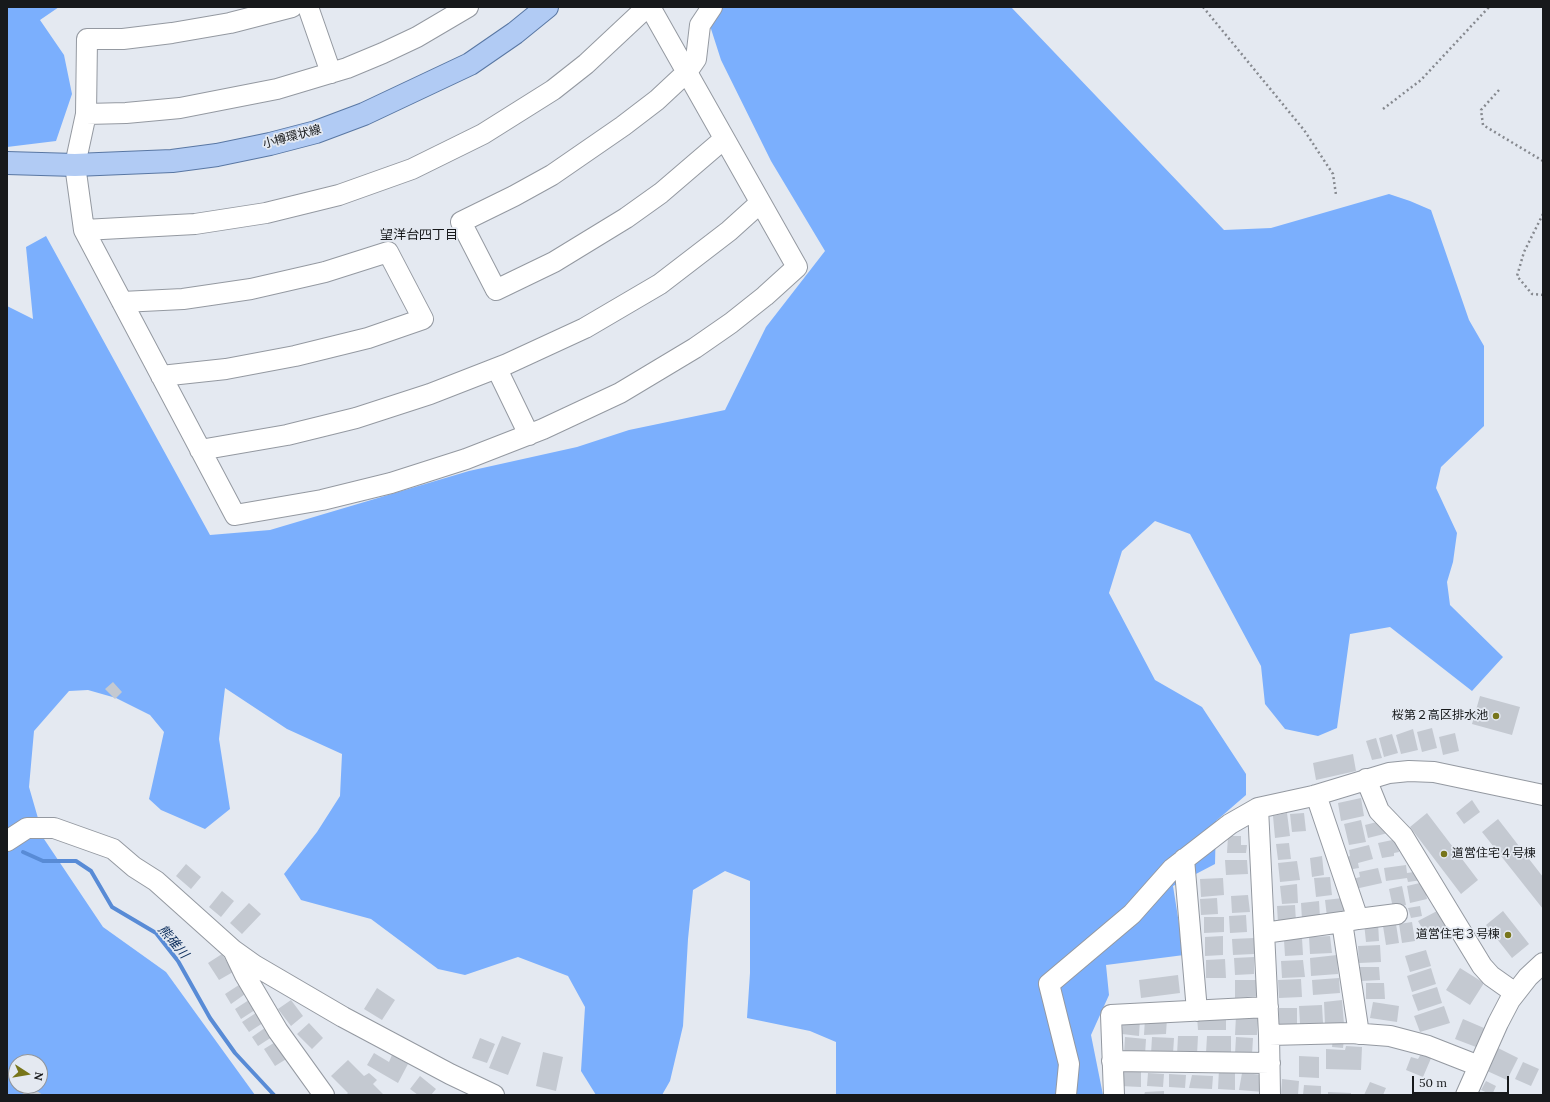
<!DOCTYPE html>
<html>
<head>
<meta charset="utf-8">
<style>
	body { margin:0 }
	#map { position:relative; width:1550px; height:1102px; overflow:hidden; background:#e4e9f1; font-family:Lora,serif }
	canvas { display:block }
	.frame { position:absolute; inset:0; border:8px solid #17191b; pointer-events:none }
	.north { position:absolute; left:8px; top:1054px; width:40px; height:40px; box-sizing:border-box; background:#e4e9f1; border:1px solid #92969b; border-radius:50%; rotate:102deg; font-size:11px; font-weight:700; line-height:16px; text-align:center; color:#17191b }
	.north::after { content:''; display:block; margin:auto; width:14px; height:18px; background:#77751a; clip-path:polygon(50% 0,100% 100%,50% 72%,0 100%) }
	.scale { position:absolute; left:1412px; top:1076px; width:97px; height:18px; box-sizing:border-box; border:2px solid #17191b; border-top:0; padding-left:5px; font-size:12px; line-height:14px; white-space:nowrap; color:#17191b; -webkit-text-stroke:3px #e4e9f1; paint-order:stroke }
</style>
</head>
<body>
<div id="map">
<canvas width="1550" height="1102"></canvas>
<div class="frame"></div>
<div class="north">N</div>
<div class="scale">50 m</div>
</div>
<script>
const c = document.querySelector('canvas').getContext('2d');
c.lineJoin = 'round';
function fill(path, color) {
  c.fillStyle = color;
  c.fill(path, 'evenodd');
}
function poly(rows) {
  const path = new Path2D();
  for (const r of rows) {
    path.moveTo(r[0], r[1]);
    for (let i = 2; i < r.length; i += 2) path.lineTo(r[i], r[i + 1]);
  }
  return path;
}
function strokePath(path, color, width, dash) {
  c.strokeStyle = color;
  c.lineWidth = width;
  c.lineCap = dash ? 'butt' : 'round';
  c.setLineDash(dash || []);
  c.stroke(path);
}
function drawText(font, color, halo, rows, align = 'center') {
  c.font = font + ' Lora,"Noto Sans JP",serif';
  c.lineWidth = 3.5;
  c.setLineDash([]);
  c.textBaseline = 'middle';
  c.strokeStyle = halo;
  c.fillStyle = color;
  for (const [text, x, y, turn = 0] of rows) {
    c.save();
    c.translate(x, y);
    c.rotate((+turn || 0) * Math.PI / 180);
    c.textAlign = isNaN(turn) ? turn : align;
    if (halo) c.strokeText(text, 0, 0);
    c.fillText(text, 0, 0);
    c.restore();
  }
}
const forest = poly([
	[7,7,59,7,40,20,64,55,72,94,56,141,7,147],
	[704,7,1011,7,1224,230,1271,228,1389,194,1410,201,1431,210,1469,320,1484,346,1484,426,1441,467,1436,488,1457,533,1453,562,1447,582,1450,605,1503,657,1472,691,1390,627,1350,634,1337,728,1318,736,1285,729,1265,704,1261,666,1190,534,1155,521,1122,551,1109,593,1155,680,1202,707,1246,774,1246,795,1216,821,1215,864,1173,886,1184,955,1106,965,1109,995,1091,1035,1103,1095,836,1095,836,1042,810,1031,747,1018,750,973,750,881,725,871,693,890,688,939,683,1026,670,1081,662,1095,596,1095,581,1071,585,1007,568,976,518,957,465,975,438,969,371,919,301,900,284,874,317,832,340,796,342,754,287,729,225,688,219,739,230,809,205,829,161,810,149,799,164,732,150,715,116,698,88,690,69,691,34,731,29,787,44,839,103,927,166,972,255,1095,7,1095,7,306,33,319,26,247,46,236,210,535,270,530,469,471,577,447,629,430,725,410,766,327,825,251,771,161,721,60],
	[16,1062,40,1062,40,1086,16,1086]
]);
const stream = poly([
	[23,852,43,861,76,861,91,871,112,907,156,933,178,961,210,1018,235,1053,274,1095]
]);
const building = poly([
	[113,682,122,692,115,699,105,689],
	[1480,696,1520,707,1512,735,1472,724],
	[1432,728,1437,748,1422,752,1417,732],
	[1413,729,1418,750,1401,754,1396,735],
	[1455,733,1459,751,1443,755,1439,737],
	[1392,734,1398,753,1384,757,1379,738],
	[1376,738,1382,758,1372,760,1366,741],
	[1353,754,1356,771,1316,780,1313,763],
	[1361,798,1364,816,1341,821,1338,803],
	[1472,800,1480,812,1464,824,1456,813],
	[1287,813,1290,836,1275,838,1273,816],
	[1304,813,1306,831,1292,832,1290,814],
	[1427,813,1478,880,1461,894,1410,827],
	[1498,819,1543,877,1543,909,1482,832],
	[1361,820,1366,842,1349,845,1344,824],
	[1381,821,1388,833,1368,838,1365,825],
	[1228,836,1241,836,1241,845,1247,845,1246,853,1227,853],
	[1397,839,1399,852,1394,853,1394,856,1382,858,1378,843],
	[1289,843,1291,859,1278,860,1276,844],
	[1369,845,1373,859,1358,863,1359,868,1347,870,1344,858,1350,856,1349,850],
	[1322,856,1324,875,1312,877,1310,858],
	[1225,860,1247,860,1248,874,1226,875],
	[1297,861,1300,880,1280,882,1278,863],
	[186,864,201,877,191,889,176,876],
	[1406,865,1407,873,1421,871,1422,880,1408,882,1407,878,1386,881,1384,868],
	[1378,868,1382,883,1355,889,1353,879,1360,877,1359,872],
	[1330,877,1332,895,1316,897,1314,878],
	[1223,878,1224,895,1201,897,1200,879],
	[1424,882,1427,899,1410,903,1407,886],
	[1297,884,1298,903,1282,904,1280,886],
	[1402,886,1406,905,1393,908,1389,889],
	[222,891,234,901,221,917,209,907],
	[1248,895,1250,912,1232,913,1231,896],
	[1217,898,1218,914,1201,915,1200,899],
	[1343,898,1346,914,1327,917,1325,900],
	[1319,901,1320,918,1302,920,1301,903],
	[249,903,261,914,242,934,230,923],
	[1295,905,1296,922,1278,923,1277,906],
	[1420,906,1422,916,1411,918,1408,908],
	[1439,910,1448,926,1427,937,1418,921],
	[1503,911,1529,944,1512,958,1486,925],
	[1246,915,1247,932,1230,933,1229,916],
	[1204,917,1224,917,1224,932,1204,933],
	[1378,922,1379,941,1366,942,1364,923],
	[1412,922,1415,941,1402,943,1399,924],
	[1396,924,1399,943,1386,945,1383,926],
	[1223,936,1223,955,1205,956,1205,937],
	[1330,936,1332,953,1310,954,1309,937],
	[1254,938,1254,954,1233,955,1232,939],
	[1302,938,1303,955,1285,956,1284,940],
	[1380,945,1381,962,1359,963,1358,946],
	[1426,950,1431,966,1410,972,1405,956],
	[222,954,233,972,219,980,208,963],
	[1337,955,1338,974,1311,976,1310,958],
	[1254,957,1254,974,1235,975,1234,958],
	[1225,959,1226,978,1206,978,1206,960],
	[1303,960,1305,977,1282,978,1281,961],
	[1360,967,1379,967,1380,980,1361,981],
	[1431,968,1436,984,1412,992,1407,976],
	[1460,968,1484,983,1470,1005,1446,990],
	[1178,975,1180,993,1141,998,1139,980],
	[1339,978,1340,993,1313,995,1312,980],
	[1301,979,1302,997,1279,998,1278,980],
	[1235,980,1258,980,1258,996,1235,998],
	[242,983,248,992,231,1004,225,994],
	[1366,983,1384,983,1385,999,1366,999],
	[1437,987,1442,1003,1418,1011,1412,995],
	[377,988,395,1000,382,1020,364,1009],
	[252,998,258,1008,241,1019,235,1009],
	[291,1000,303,1016,291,1026,278,1009],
	[1342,1000,1344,1024,1325,1025,1324,1002],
	[1373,1002,1399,1006,1397,1022,1370,1018],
	[1322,1005,1323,1023,1300,1024,1299,1006],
	[1444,1006,1450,1023,1420,1032,1414,1016],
	[1279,1008,1297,1008,1297,1026,1279,1026],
	[259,1011,266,1021,249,1032,242,1022],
	[1197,1016,1226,1016,1226,1030,1198,1030],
	[1236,1016,1258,1017,1257,1035,1235,1035],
	[1123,1018,1140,1019,1139,1036,1122,1034],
	[1145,1018,1167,1018,1166,1034,1144,1035],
	[1463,1019,1484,1028,1476,1047,1455,1039],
	[309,1023,323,1038,312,1049,297,1034],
	[269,1025,275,1035,258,1046,252,1037],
	[502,1036,521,1043,508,1075,489,1068],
	[1178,1036,1198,1036,1197,1055,1177,1055],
	[1207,1036,1231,1036,1231,1053,1206,1053],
	[1125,1037,1146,1039,1145,1055,1124,1054],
	[1152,1037,1174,1038,1173,1054,1151,1054],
	[1236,1037,1253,1038,1252,1055,1235,1054],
	[480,1038,495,1044,487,1063,472,1058],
	[1333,1038,1344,1039,1343,1048,1332,1047],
	[277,1041,288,1058,275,1066,264,1049],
	[1346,1046,1362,1047,1361,1070,1326,1069,1326,1049,1345,1050],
	[1496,1047,1518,1058,1507,1080,1485,1070],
	[543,1052,563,1057,556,1091,536,1086],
	[1422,1052,1432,1056,1423,1077,1406,1070,1411,1057,1418,1059],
	[374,1053,389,1062,392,1055,408,1064,398,1083,367,1065],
	[1299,1056,1319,1057,1319,1078,1299,1077],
	[348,1060,364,1076,369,1073,377,1080,373,1084,383,1094,346,1095,348,1093,331,1076],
	[1523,1062,1539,1069,1531,1086,1515,1079],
	[1121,1068,1141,1070,1141,1087,1120,1086],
	[1219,1069,1235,1070,1235,1090,1218,1089],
	[1148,1073,1164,1074,1163,1087,1147,1086],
	[1242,1073,1264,1075,1263,1092,1239,1090],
	[1169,1074,1186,1075,1185,1088,1169,1087],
	[1192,1075,1213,1076,1212,1089,1189,1088],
	[420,1076,436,1089,431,1095,418,1095,410,1089],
	[1282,1079,1299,1081,1298,1095,1281,1095],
	[1486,1081,1496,1086,1492,1095,1481,1090],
	[1370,1082,1386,1088,1383,1095,1364,1095],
	[1304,1085,1321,1086,1321,1095,1303,1095],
	[27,1086,29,1086,43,1095,22,1095],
	[1164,1091,1164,1095,1144,1095,1145,1092],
	[1328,1092,1351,1093,1351,1095,1328,1095]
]);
const path = poly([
	[1203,7,1304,130,1333,174,1336,195],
	[1499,90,1481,110,1483,125,1543,161],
	[1383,109,1421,80,1489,7],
	[1543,214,1524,252,1517,276,1532,294,1543,295]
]);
const minor = poly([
	[292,7,230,23,172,33,123,39,87,39,86,114,75,165,84,230,235,515,322,500,391,483,466,459,543,429,620,393,695,348,731,323,765,296,797,267,650,7],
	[308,7,331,73],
	[712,7,700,25,696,59,687,72,657,100,623,126,552,175,514,196,461,222,496,290,554,262,626,218,661,193,724,139],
	[86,114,126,113,180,108,277,89,347,68,383,53,417,37,468,7],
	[84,230,195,224,266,213,339,195,412,169,483,134,553,90,586,64,647,7],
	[122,302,183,299,251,289,325,272,388,252,423,319,368,338,295,356,226,369,161,376],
	[497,369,529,435],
	[200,450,287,435,356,418,430,394,507,364,585,328,660,284,729,231,760,203],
	[1366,779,1379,811,1403,836,1482,966,1491,976,1515,993],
	[1316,795,1358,919,1342,922,1359,1034],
	[1258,808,1269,1035,1270,1095],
	[7,841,27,828,54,828,113,849,134,867,156,881,233,950,254,965,343,1017,450,1074,494,1095],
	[1184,859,1197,1011],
	[1358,919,1397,914],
	[1264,933,1342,922],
	[234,952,245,975,278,1031,324,1095],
	[1269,1035,1351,1033,1390,1036,1428,1046,1479,1066],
	[1112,1061,1270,1063],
	[1066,1095,1069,1064,1049,984,1132,914,1172,869,1230,824,1258,808,1313,796,1389,773,1409,771,1434,772,1543,795],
	[1114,1095,1111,1015,1268,1007],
	[1466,1095,1498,1023,1510,1000,1528,977,1543,963]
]);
const major = poly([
	[7,163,75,165,172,161,217,155,270,144,316,132,364,114,470,64,515,33,547,7]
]);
const markers = [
	[1496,716,4,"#77751a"],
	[1444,854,4,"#77751a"],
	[1508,935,4,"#77751a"]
];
const streetNames = [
	["小樽環状線",292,137,-15]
];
const poiNames = [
	["桜第２高区排水池",1488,716],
	["道営住宅４号棟",1452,854,"left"],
	["道営住宅３号棟",1500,935]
];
const neighbourhoodNames = [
	["望洋台四丁目",419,235]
];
const waterNames = [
	["熊碓川",173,942,50]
];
fill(forest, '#7baffd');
strokePath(stream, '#588bd6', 4);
fill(building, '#c4c9d1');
strokePath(minor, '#9499a1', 22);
strokePath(major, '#5977a3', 24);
strokePath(path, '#86898f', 2.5, [2, 3]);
strokePath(minor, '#fff', 20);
strokePath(major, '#b1cbf4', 22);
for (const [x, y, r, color] of markers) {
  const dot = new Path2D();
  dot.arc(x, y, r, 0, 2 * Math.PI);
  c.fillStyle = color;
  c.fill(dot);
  strokePath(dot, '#e4e9f1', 1.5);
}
drawText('12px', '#17191b', '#e4e9f1', streetNames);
drawText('12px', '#17191b', '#e4e9f1', poiNames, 'right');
drawText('13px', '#17191b', '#e4e9f1', neighbourhoodNames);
drawText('italic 13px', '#092b5a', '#e4e9f1', waterNames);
</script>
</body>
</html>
